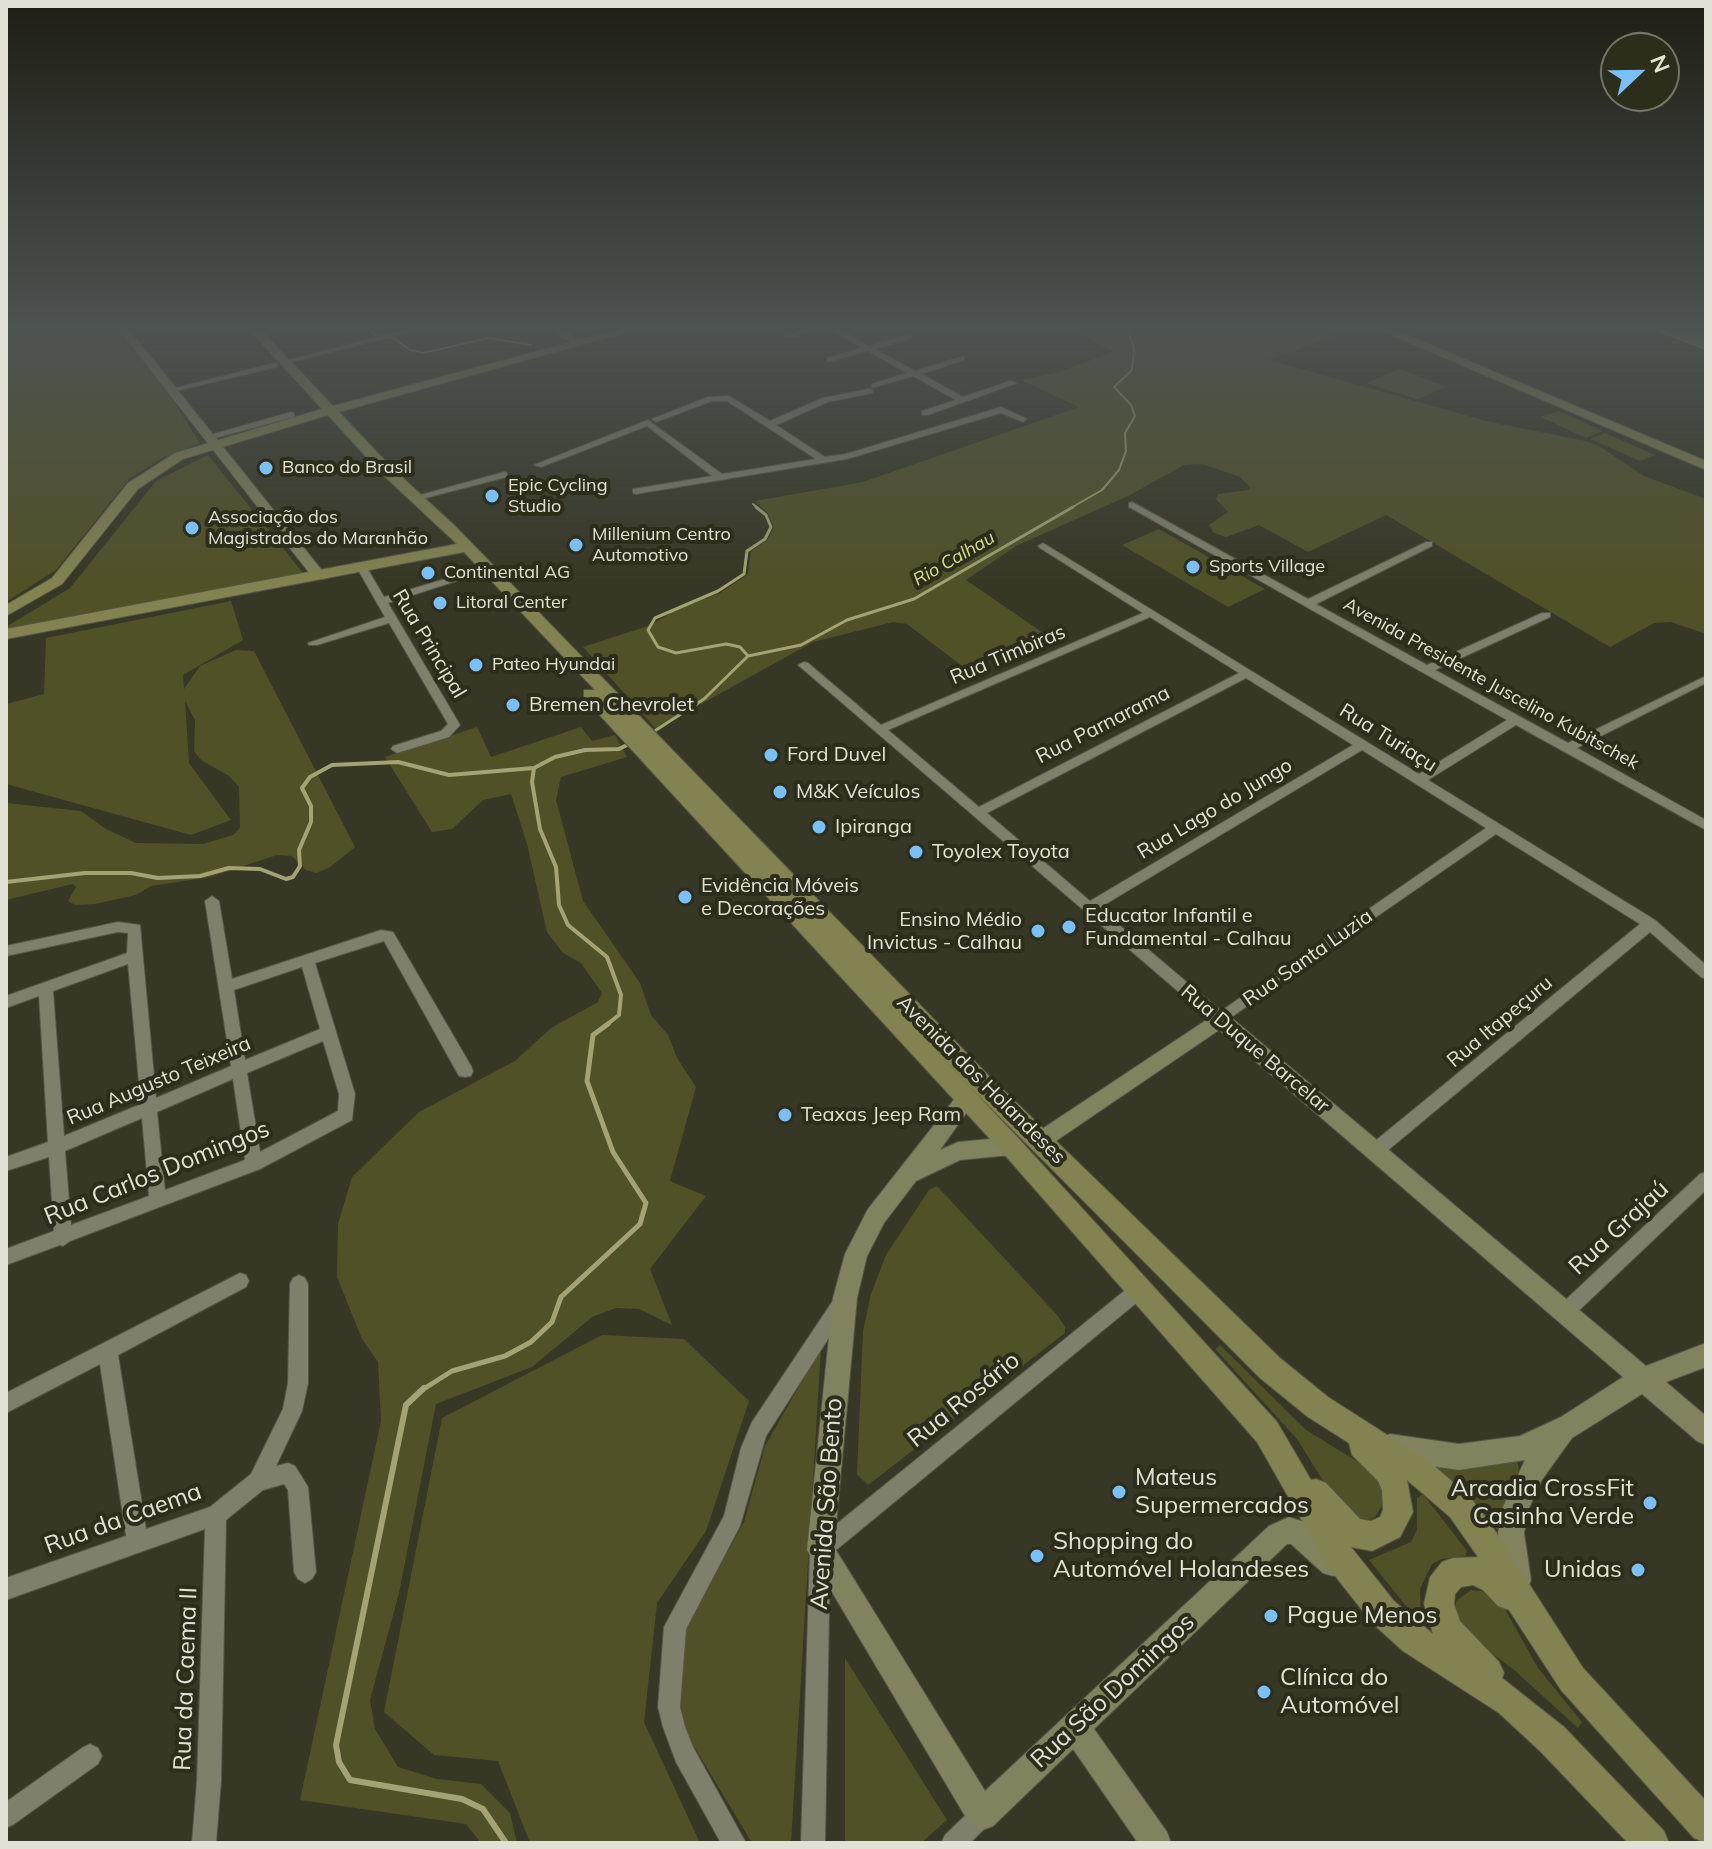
<!DOCTYPE html>
<html>
<head>
<meta charset="utf-8">
<style>
	body { margin:0 }
	#map { position:relative; width:1712px; height:1849px; overflow:hidden; background:#373725; font-family:Mulish,sans-serif }
	canvas { display:block }
	.frame { position:absolute; inset:0; border:8px solid #e1e1d6; pointer-events:none }
	.north { position:absolute; left:1600px; top:32px; width:80px; height:80px; box-sizing:border-box; background:#2c2d1b; border:2px solid #747566; border-radius:50%; rotate:68deg; font-size:22px; font-weight:700; line-height:32px; text-align:center; color:#e1e1d6 }
	.north::after { content:''; display:block; margin:auto; width:28px; height:36px; background:#79bff8; clip-path:polygon(50% 0,100% 100%,50% 72%,0 100%) }
</style>
</head>
<body>
<div id="map">
<canvas width="1712" height="1849"></canvas>
<div class="frame"></div>
<div class="north">N</div>
</div>
<script>
const c = document.querySelector('canvas').getContext('2d');
c.lineJoin = 'round';
function fill(path, color) {
  c.fillStyle = color;
  c.fill(path, 'evenodd');
}
function poly(rows) {
  const path = new Path2D();
  for (const r of rows) {
    path.moveTo(r[0], r[1]);
    for (let i = 2; i < r.length; i += 2) path.lineTo(r[i], r[i + 1]);
  }
  return path;
}
function strokePath(path, color, width, dash) {
  c.strokeStyle = color;
  c.lineWidth = width;
  c.lineCap = dash ? 'butt' : 'round';
  c.setLineDash(dash || []);
  c.stroke(path);
}
function drawText(font, color, halo, rows, align = 'center') {
  c.font = font + ' Mulish,sans-serif';
  c.lineWidth = 8;
  c.setLineDash([]);
  c.textBaseline = 'middle';
  c.strokeStyle = halo;
  c.fillStyle = color;
  for (const [text, x, y, turn = 0] of rows) {
    c.save();
    c.translate(x, y);
    c.rotate((+turn || 0) * Math.PI / 180);
    c.textAlign = isNaN(turn) ? turn : align;
    if (halo) c.strokeText(text, 0, 0);
    c.fillText(text, 0, 0);
    c.restore();
  }
}
const green = poly([
	[6,327,117,327,167,391,200,443,164,457,129,479,56,570,6,602],
	[1070,327,1311,327,1333,337,1269,360,1490,422,1586,441,1602,448,1644,476,1706,499,1706,634,1671,622,1654,623,1610,647,1386,515,1308,552,1259,525,1226,537,1214,533,1209,525,1228,512,1216,499,1218,494,1248,490,1250,487,1240,477,1202,464,1184,465,1128,496,1016,546,966,580,1049,637,962,666,907,624,893,622,813,642,656,729,583,647,651,625,675,610,720,593,748,574,751,551,767,540,774,527,768,513,755,501,863,482,1079,407,1021,380,1059,372,1113,352],
	[1400,369,1447,387,1417,399,1366,383],
	[1558,411,1603,431,1586,438,1541,417],
	[1605,433,1655,455,1640,461,1590,439],
	[208,455,303,573,6,631,6,627,70,588,156,481],
	[1159,529,1265,589,1228,607,1122,545],
	[231,601,243,640,183,675,184,689,200,666,236,650,254,651,355,847,329,868,316,873,306,870,292,856,277,855,210,877,151,886,136,895,95,904,75,905,68,901,76,887,73,884,6,900,6,803,81,811,106,829,136,843,203,844,233,835,240,828,239,787,229,776,201,760,194,751,195,720,185,701,189,763,231,820,191,835,6,784,6,704,44,694,46,638],
	[477,727,491,757,581,727,592,741,615,735,627,757,561,777,556,800,583,901,640,983,651,1015,668,1035,677,1058,696,1087,670,1181,706,1196,650,1269,672,1325,639,1309,616,1308,592,1317,532,1367,436,1404,399,1593,370,1700,375,1729,398,1767,437,1779,481,1784,510,1813,517,1843,481,1843,466,1824,300,1800,381,1421,378,1362,362,1339,337,1277,338,1224,352,1177,419,1112,515,1061,551,1028,598,1002,602,993,581,963,563,953,547,932,527,844,511,794,483,800,452,829,432,832,385,757],
	[937,1186,1058,1316,1065,1327,1065,1333,868,1485,857,1474,863,1331,871,1294,886,1255,929,1190],
	[602,1335,684,1339,749,1401,706,1531,657,1603,644,1722,700,1843,530,1843,498,1761,434,1755,384,1712,442,1418],
	[1220,1345,1306,1430,1368,1468,1381,1484,1384,1502,1375,1517,1365,1521,1354,1518,1337,1503,1297,1439,1215,1349],
	[821,1348,791,1843,752,1843,680,1723,678,1698,683,1634,744,1522,765,1446],
	[1516,1458,1519,1469,1499,1531,1424,1460],
	[1423,1494,1467,1551,1465,1556,1442,1559,1432,1564,1420,1589,1421,1618,1418,1621,1369,1560,1411,1542,1417,1530,1417,1498],
	[1471,1590,1482,1591,1502,1604,1538,1668,1582,1722,1578,1728,1513,1669,1463,1632,1455,1609,1456,1601],
	[845,1658,947,1820,921,1843,845,1843]
]);
const water = poly([
	[1649,327,1706,327,1706,349,1687,342,1649,327]
]);
const streamFar4 = poly([
	[367,327,377,336,395,339,410,350,423,353,489,338,531,345],
	[753,504,759,509],
	[1069,509,1102,490,1119,470,1126,451,1125,433,1135,416,1131,405,1114,387,1132,370,1134,348,1127,327]
]);
const streamFar3 = poly([
	[748,656,740,647,726,644,676,653,658,647,648,630,655,618,718,591,744,574,747,551,765,539,771,527,766,515,756,507],
	[650,734,704,699,748,656,801,645,847,620,914,599,1073,507]
]);
const streamFar2 = poly([
	[6,882,85,873,131,873,158,878,200,876,229,868,260,869,286,879,293,877,300,866,299,850,311,822,311,806,302,788,310,777,332,765,398,762,449,775,534,768],
	[605,1026,619,1015,621,995,607,957,568,925,559,905,556,867,540,829,532,782,534,768,555,757,585,750,619,749,631,743]
]);
const streamFar1 = poly([
	[422,1390,452,1371,505,1356,531,1342,552,1322,561,1297,640,1224,646,1203,613,1152,587,1081,593,1035,608,1024]
]);
const stream = poly([
	[424,1388,406,1405,336,1745,339,1762,350,1780,462,1799,483,1809,506,1843]
]);
const street = poly([
	[416,327,430,327,284,364,280,362,416,327],
	[809,327,822,327,789,338,785,336,809,327],
	[826,327,836,327,869,346,912,334,912,338,875,349,915,371,964,356,964,360,921,374,963,397,1010,381,1017,383,928,415,922,415,922,411,956,400,913,376,872,388,872,384,907,373,868,351,827,362,827,358,862,348,826,327],
	[274,363,277,363,277,367,172,392,168,390,274,363],
	[869,389,873,391,872,393,828,402,776,425,825,457,846,454,1001,407,1027,419,1023,422,1001,413,847,459,636,494,633,493,633,489,712,476,647,426,541,467,534,465,648,420,722,474,816,459,727,401,712,401,656,422,652,419,708,397,729,396,770,421,823,398,869,389],
	[291,412,294,413,294,417,207,440,203,437,291,412],
	[504,472,507,473,507,477,414,501,409,498,504,472],
	[1132,502,1308,599,1426,542,1432,542,1432,546,1316,604,1427,665,1542,613,1550,613,1550,617,1435,670,1568,743,1706,676,1706,683,1577,748,1706,820,1706,830,1516,725,1428,780,1655,920,1706,965,1706,979,1701,977,1650,932,1381,1156,1375,1158,1369,1156,1367,1151,1369,1146,1640,924,1496,834,1220,1025,1215,1023,798,665,804,662,808,663,881,725,1143,613,1040,548,1038,546,1043,543,1419,774,1507,720,1129,507,1129,503,1132,502],
	[1150,617,1239,673,979,807,888,730,1150,617],
	[1246,678,1353,745,1090,901,987,813,1246,678],
	[1362,750,1486,828,1221,1011,1099,908,1362,750],
	[362,565,366,566,384,597,476,570,481,573,388,603,460,725,449,737,397,753,391,749,393,746,441,731,448,724,389,623,317,645,309,645,308,643,385,617,357,568,362,565],
	[212,896,219,901,232,979,381,930,393,932,471,1066,473,1071,471,1076,465,1077,459,1076,384,941,315,963,355,1094,352,1120,260,1169,70,1241,63,1246,60,1245,6,1265,6,1249,54,1231,49,1157,6,1171,6,1157,48,1142,39,996,6,1008,6,996,127,953,128,933,118,932,6,956,6,946,118,922,140,925,156,1098,231,1066,205,901,212,896],
	[128,964,141,1104,64,1136,53,991,128,964],
	[302,967,320,1029,245,1060,234,990,302,967],
	[323,1041,339,1094,338,1111,260,1152,247,1073,323,1041],
	[233,1079,245,1160,165,1190,157,1112,233,1079],
	[142,1118,149,1196,71,1225,65,1151,142,1118],
	[1706,1172,1706,1190,1571,1318,1565,1321,1559,1318,1556,1312,1559,1306,1700,1174,1706,1172],
	[240,1273,246,1275,249,1281,246,1287,118,1355,146,1529,210,1507,251,1474,283,1409,288,1383,290,1284,293,1278,299,1275,305,1278,308,1284,308,1383,302,1411,276,1466,288,1463,295,1466,308,1487,316,1572,312,1579,305,1583,298,1579,294,1572,288,1490,284,1484,263,1490,226,1520,221,1781,216,1843,192,1843,197,1781,205,1529,6,1600,6,1578,126,1536,100,1364,6,1413,6,1393,240,1273],
	[1140,1280,1146,1283,1149,1289,1146,1295,830,1555,825,1843,801,1843,810,1550,813,1543,1134,1283,1140,1280],
	[840,1296,846,1299,849,1305,846,1311,766,1436,740,1526,686,1629,680,1707,685,1727,693,1747,746,1843,721,1843,676,1762,663,1727,658,1707,664,1627,724,1516,741,1448,752,1422,834,1299,840,1296],
	[90,1744,98,1748,102,1756,98,1764,14,1824,6,1828,6,1802,82,1748,90,1744],
	[982,1803,990,1807,994,1815,990,1823,970,1843,941,1843,945,1835,974,1807,982,1803]
]);
const secondary = poly([
	[117,327,127,327,324,573,324,579,314,579,117,327],
	[549,327,561,327,583,344,575,346,549,327],
	[1220,1011,1227,1014,1646,1366,1706,1343,1706,1367,1666,1382,1706,1416,1706,1445,1697,1441,1642,1394,1572,1438,1541,1481,1529,1508,1524,1533,1531,1580,1527,1590,1517,1594,1507,1590,1503,1580,1498,1533,1503,1507,1525,1460,1459,1470,1390,1460,1381,1456,1377,1447,1381,1438,1390,1434,1459,1444,1520,1436,1561,1417,1623,1377,1219,1030,1047,1147,1040,1150,1033,1147,1029,1141,1033,1135,1220,1011],
	[967,1089,974,1092,977,1098,940,1150,958,1142,1011,1137,1018,1139,1022,1146,1018,1153,1011,1155,960,1160,916,1181,884,1223,867,1256,857,1298,834,1547,985,1791,1269,1526,1289,1517,1307,1523,1343,1553,1346,1563,1343,1573,1333,1576,1323,1573,1291,1544,1287,1544,1094,1729,1167,1832,1171,1843,1138,1843,1073,1749,993,1826,982,1830,971,1826,807,1550,833,1298,845,1254,868,1209,960,1092,967,1089]
]);
const primary = poly([
	[247,327,258,327,333,406,627,327,645,327,339,412,391,467,455,526,990,1077,1280,1358,1328,1397,1431,1463,1470,1497,1490,1523,1583,1668,1706,1801,1706,1843,1694,1838,1561,1690,1509,1610,1498,1606,1483,1590,1473,1585,1461,1587,1455,1594,1454,1604,1460,1621,1499,1662,1504,1673,1502,1678,1564,1727,1664,1831,1669,1843,1628,1843,1540,1751,1499,1713,1403,1651,1372,1623,1329,1568,1257,1442,1003,1153,584,698,584,690,595,690,464,552,6,639,6,629,457,544,381,473,328,415,183,459,138,489,62,584,6,616,6,605,52,578,128,483,175,453,322,409,247,327],
	[872,983,974,1091,1260,1378,1308,1417,1349,1443,1352,1455,1378,1481,1382,1490,1383,1510,1380,1517,1371,1521,1360,1519,1326,1483,1316,1479,1311,1480,1277,1422,1019,1139,872,983],
	[1407,1480,1450,1517,1478,1557,1453,1558,1442,1562,1430,1577,1424,1604,1433,1634,1394,1601,1351,1547,1372,1551,1400,1537,1413,1512,1407,1480],
	[1373,327,1388,327,1706,461,1706,470,1373,327]
]);
const markers = [
	[266,468,8,"#79bff8"],
	[492,496,8,"#79bff8"],
	[192,528,8,"#79bff8"],
	[576,545,8,"#79bff8"],
	[1193,567,8,"#79bff8"],
	[428,573,8,"#79bff8"],
	[440,603,8,"#79bff8"],
	[476,665,8,"#79bff8"],
	[513,705,8,"#79bff8"],
	[771,755,8,"#79bff8"],
	[780,792,8,"#79bff8"],
	[819,827,8,"#79bff8"],
	[916,852,8,"#79bff8"],
	[685,897,8,"#79bff8"],
	[1069,927,8,"#79bff8"],
	[1038,931,8,"#79bff8"],
	[785,1115,8,"#79bff8"],
	[1119,1492,8,"#79bff8"],
	[1650,1503,8,"#79bff8"],
	[1037,1556,8,"#79bff8"],
	[1638,1570,8,"#79bff8"],
	[1271,1616,8,"#79bff8"],
	[1264,1692,8,"#79bff8"]
];
const farPoinames = [
	["Banco do Brasil",282,468],
	["Epic Cycling",508,486],
	["Studio",508,507],
	["Associação dos",208,518],
	["Magistrados do Maranhão",208,539],
	["Millenium Centro",592,535],
	["Automotivo",592,556],
	["Sports Village",1209,567],
	["Continental AG",444,573],
	["Litoral Center",456,603],
	["Pateo Hyundai",492,665]
];
const farWaternames = [
	["Rio Calhau",954,559,-30]
];
const farStreetnames = [
	["Avenida Presidente Juscelino Kubitschek",1491,684,29]
];
const streetNames = [
	["Rua Principal",429,644,59],
	["Rua Timbiras",1008,655,-23],
	["Rua Parnarama",1103,725,-27],
	["Rua Turiaçu",1388,738,32],
	["Rua Lago do Jungo",1215,809,-31],
	["Rua Santa Luzia",1308,958,-35],
	["Rua Itapeçuru",1500,1022,-40],
	["Rua Duque Barcelar",1255,1049,40],
	["Avenida dos Holandeses",981,1080,45],
	["Rua Augusto Teixeira",159,1081,-23]
];
const poiNames = [
	["Bremen Chevrolet",529,705],
	["Ford Duvel",787,755],
	["M&K Veículos",796,792],
	["Ipiranga",835,827],
	["Toyolex Toyota",932,852],
	["Evidência Móveis",701,886],
	["e Decorações",701,909],
	["Educator Infantil e",1085,916],
	["Fundamental - Calhau",1085,939],
	["Ensino Médio",1022,920,"right"],
	["Invictus - Calhau",1022,943,"right"],
	["Teaxas Jeep Ram",801,1115]
];
const nearStreetnames = [
	["Rua Carlos Domingos",157,1173,-22],
	["Rua Grajaú",1619,1228,-43],
	["Rua Rosário",964,1400,-39],
	["Avenida São Bento",827,1504,-86],
	["Rua da Caema",123,1519,-20],
	["Rua da Caema II",186,1679,-88],
	["Rua São Domingos",1113,1691,-43]
];
const nearPoinames = [
	["Mateus",1135,1478],
	["Supermercados",1135,1506],
	["Arcadia CrossFit",1634,1489,"right"],
	["Casinha Verde",1634,1517,"right"],
	["Shopping do",1053,1542],
	["Automóvel Holandeses",1053,1570],
	["Unidas",1622,1570,"right"],
	["Pague Menos",1287,1616],
	["Clínica do",1280,1678],
	["Automóvel",1280,1706]
];
fill(green, '#515127');
fill(water, '#888848');
strokePath(water, '#a3a373', 2);
strokePath(streamFar4, '#a3a373', 2);
strokePath(streamFar3, '#a3a373', 3);
strokePath(streamFar2, '#a3a373', 4);
strokePath(streamFar1, '#a3a373', 5);
strokePath(stream, '#a3a373', 6);
strokePath(street, '#555545', 2);
strokePath(secondary, '#555545', 2);
strokePath(primary, '#555545', 2);
fill(street, '#7f806c');
fill(secondary, '#81825e');
fill(primary, '#838351');
const sky = c.createLinearGradient(0, 0, 0, 586);
sky.addColorStop(0, '#1e1e14');
sky.addColorStop(0.56, '#4d5351');
sky.addColorStop(1, '#4d535100');
c.fillStyle = sky;
c.fillRect(0, 0, 1712, 586);
for (const [x, y, r, color] of markers) {
  const dot = new Path2D();
  dot.arc(x, y, r, 0, 2 * Math.PI);
  c.fillStyle = color;
  c.fill(dot);
  strokePath(dot, '#2c2d1b', 3);
}
drawText('18px', '#e1e1d6', '#2c2d1b', farPoinames, 'left');
drawText('italic 18px', '#dddd7f', '#2c2d1b', farWaternames);
drawText('18px', '#e1e1d6', '#2c2d1b', farStreetnames);
drawText('20px', '#e1e1d6', '#2c2d1b', streetNames);
drawText('20px', '#e1e1d6', '#2c2d1b', poiNames, 'left');
drawText('24px', '#e1e1d6', '#2c2d1b', nearStreetnames);
drawText('24px', '#e1e1d6', '#2c2d1b', nearPoinames, 'left');
</script>
</body>
</html>
